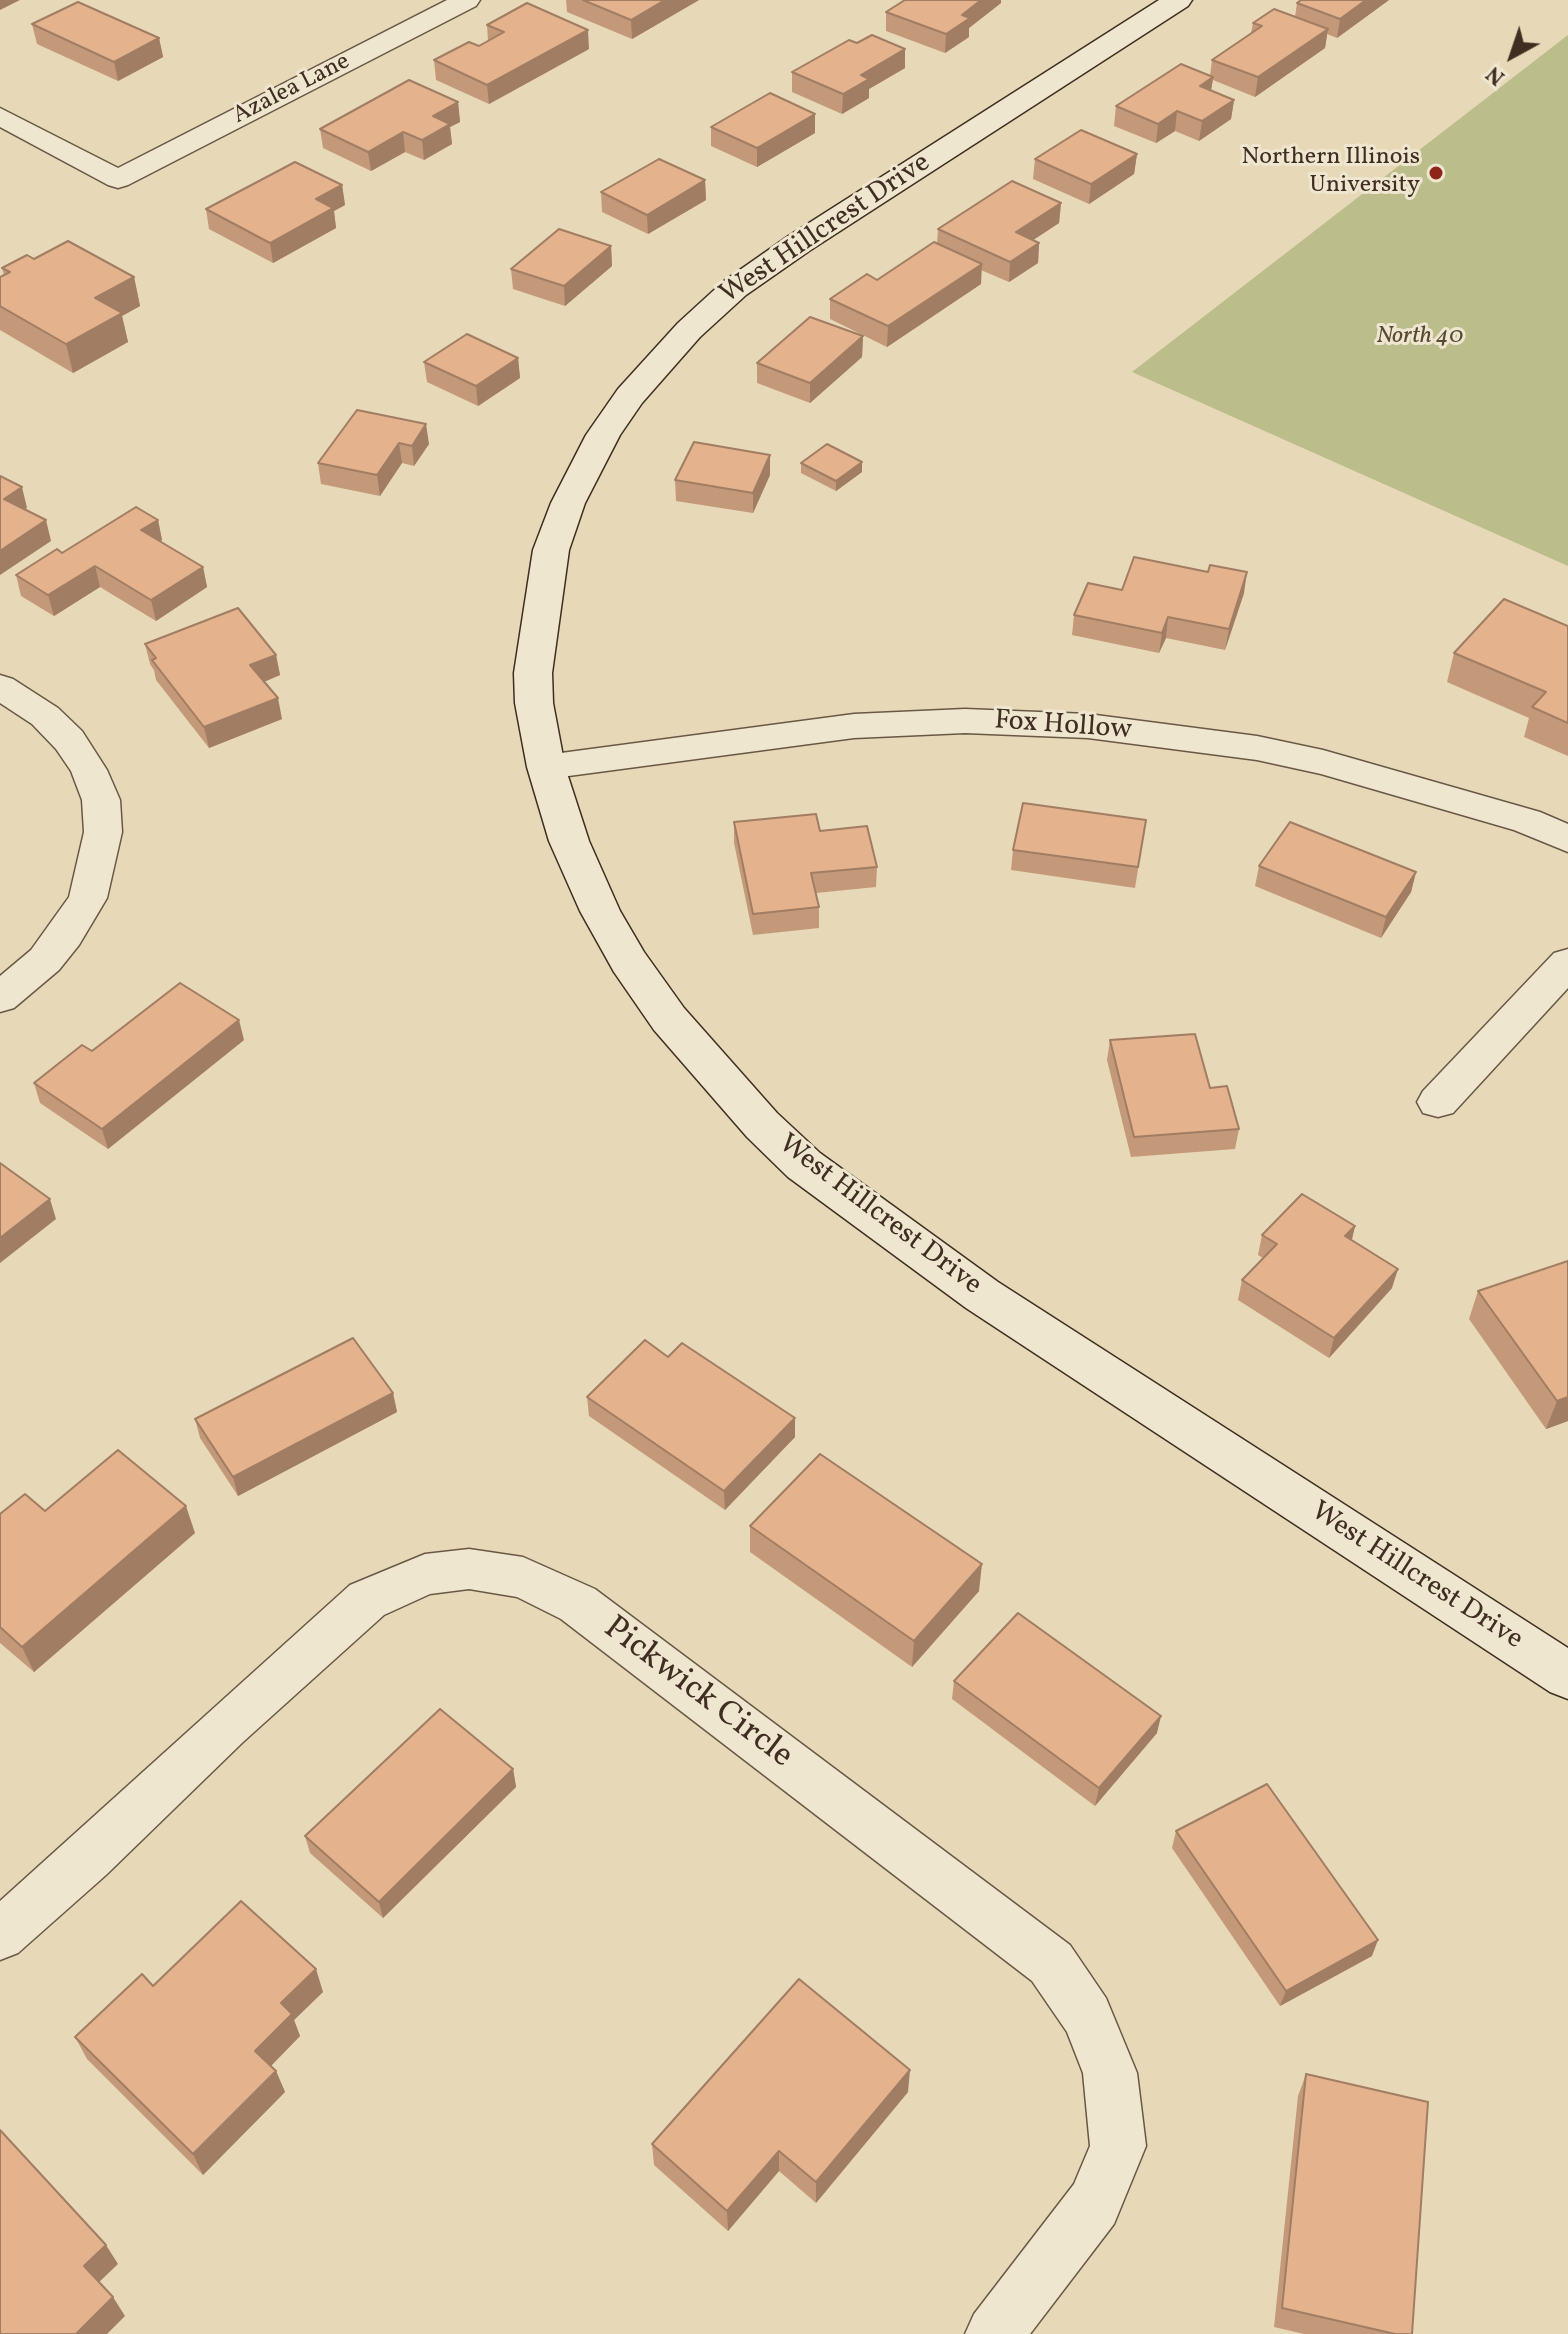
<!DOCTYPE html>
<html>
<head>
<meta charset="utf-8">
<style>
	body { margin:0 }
	#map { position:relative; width:1568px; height:2334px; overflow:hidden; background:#e7d8b7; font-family:Vollkorn,serif }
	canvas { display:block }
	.north { position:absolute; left:1472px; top:16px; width:80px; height:80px; -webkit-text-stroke:6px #efe6d0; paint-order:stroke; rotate:220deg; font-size:22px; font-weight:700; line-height:32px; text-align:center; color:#3f2e21 }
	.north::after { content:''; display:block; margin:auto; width:28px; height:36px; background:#3f2e21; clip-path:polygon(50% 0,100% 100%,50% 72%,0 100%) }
</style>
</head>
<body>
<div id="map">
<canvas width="1568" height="2334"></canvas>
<div class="north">N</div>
</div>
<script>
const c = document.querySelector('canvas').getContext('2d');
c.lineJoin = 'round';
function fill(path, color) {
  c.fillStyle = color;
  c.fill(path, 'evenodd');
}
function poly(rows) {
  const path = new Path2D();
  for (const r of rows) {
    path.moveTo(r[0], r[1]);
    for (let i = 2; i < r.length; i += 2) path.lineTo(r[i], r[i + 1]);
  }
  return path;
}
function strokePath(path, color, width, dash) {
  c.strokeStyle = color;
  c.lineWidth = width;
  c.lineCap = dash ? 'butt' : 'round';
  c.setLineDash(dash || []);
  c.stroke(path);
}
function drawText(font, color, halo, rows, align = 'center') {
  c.font = font + ' Vollkorn,serif';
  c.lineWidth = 6;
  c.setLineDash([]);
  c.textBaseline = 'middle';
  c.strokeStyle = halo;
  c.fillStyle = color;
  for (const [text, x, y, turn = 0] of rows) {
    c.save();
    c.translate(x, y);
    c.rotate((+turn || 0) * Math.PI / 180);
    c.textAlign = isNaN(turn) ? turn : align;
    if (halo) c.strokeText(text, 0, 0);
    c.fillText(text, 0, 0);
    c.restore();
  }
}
const green = poly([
	[1568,35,1568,566,1132,372]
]);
const street = poly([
	[447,0,480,0,476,6,128,185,118,188,108,185,0,127,0,108,118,168,447,0],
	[0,675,13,679,58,708,82,731,107,770,120,800,122,832,107,898,79,945,59,970,14,1008,0,1012,0,976,31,950,69,897,84,832,82,800,71,771,56,749,32,724,0,703,0,675],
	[965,709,1088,714,1257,736,1323,750,1540,812,1568,824,1568,852,1514,830,1321,774,1257,760,1088,738,965,733,854,738,546,779,533,776,528,767,533,758,546,755,854,714,965,709],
	[1568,949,1568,988,1453,1113,1438,1117,1423,1113,1417,1102,1423,1091,1554,953,1568,949],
	[469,1549,523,1557,595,1589,1070,1945,1106,1998,1137,2073,1146,2146,1114,2224,1030,2334,965,2334,974,2314,1074,2184,1090,2146,1083,2073,1067,2032,1032,1981,561,1619,517,1597,469,1589,430,1594,384,1615,243,1742,106,1875,18,1953,0,1960,0,1901,350,1585,425,1554,469,1549]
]);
const secondary = poly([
	[1159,0,1192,0,1188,6,809,251,746,295,700,337,642,403,620,435,585,503,569,550,552,673,553,703,565,767,589,841,620,911,644,952,684,1008,777,1113,820,1153,998,1282,1568,1648,1568,1699,1550,1692,966,1308,788,1177,747,1137,654,1030,614,972,580,911,549,841,527,767,515,703,514,673,533,550,551,503,586,435,618,389,678,323,724,281,787,237,1159,0]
]);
const wall = poly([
	[566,0,699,0,632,39,567,12],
	[905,0,1001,0,1001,3,969,28,969,37,945,53,886,31,886,12],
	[1301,0,1389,0,1337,38,1327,34,1325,48,1255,97,1213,80,1211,91,1234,100,1231,119,1199,141,1175,131,1156,143,1114,126,1116,106,1210,76,1212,60,1251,33,1253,23,1295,17,1297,3],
	[32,24,159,38,163,57,118,81,37,44],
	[487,25,589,49,489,104,436,80,434,60,479,46,488,41],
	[905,68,869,89,869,98,842,114,792,92,792,72],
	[458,102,460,122,450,127,452,144,424,160,405,152,371,171,323,148,320,129],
	[815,114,815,133,757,167,711,146,711,127],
	[1137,154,1134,174,1089,204,1033,179,1035,159],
	[705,180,706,200,648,234,602,212,601,192],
	[342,185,345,205,334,211,336,228,273,263,209,229,206,209],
	[1061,203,1059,223,1033,240,1039,243,1038,263,1009,282,981,270,981,284,887,347,830,319,830,299,877,280,937,244,938,229],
	[611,246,612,266,565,306,513,289,511,269],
	[34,259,134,277,140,306,122,316,128,342,73,373,0,330,0,277,4,275,2,268],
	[863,336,862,357,810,403,757,383,757,363],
	[518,358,520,378,478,406,427,382,424,362],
	[357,410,429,444,414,466,402,463,380,496,321,484,318,463],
	[770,455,770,475,753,513,676,501,675,480],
	[862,462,862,472,836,491,801,473,801,463],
	[158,520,162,540,160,542,203,567,207,587,156,621,100,587,54,616,21,596,16,575,62,553],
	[1244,593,1225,650,1166,638,1159,653,1072,635,1074,615],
	[1568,626,1568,756,1524,737,1529,718,1447,682,1454,653],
	[145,644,276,655,280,675,264,682,282,719,209,748,156,680,154,670,150,664],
	[1146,820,1135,888,1011,870,1013,850],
	[734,822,820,831,877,867,876,887,816,893,819,907,819,928,753,935,734,843],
	[1259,866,1416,872,1411,892,1381,938,1255,886],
	[244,1040,108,1149,40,1103,34,1083],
	[1110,1040,1210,1088,1239,1129,1235,1149,1131,1157,1107,1060],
	[1355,1226,1352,1240,1392,1288,1329,1358,1238,1300,1242,1280,1263,1258,1258,1255,1262,1235],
	[1568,1261,1568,1421,1546,1429,1469,1319,1478,1291],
	[668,1357,795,1437,725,1510,589,1416,587,1397],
	[393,1393,397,1412,238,1496,200,1438,195,1419],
	[45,1511,195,1533,34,1672,0,1643,0,1514],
	[750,1526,979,1591,912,1667,750,1552],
	[954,1681,1157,1733,1095,1806,952,1699],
	[513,1769,516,1787,383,1918,310,1853,305,1836],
	[1176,1831,1372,1956,1280,2006,1172,1848],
	[153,1986,323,1992,294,2020,300,2036,271,2066,276,2071,285,2092,203,2175,87,2059,75,2037],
	[1306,2074,1412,2334,1304,2334,1274,2327,1298,2096],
	[908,2092,816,2203,779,2171,728,2231,654,2165,652,2144]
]);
const shadedWall = poly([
	[0,0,20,0,0,10],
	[665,0,699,0,632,39,631,20],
	[981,0,1001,0,1001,3,969,28,969,37,945,53,946,34,962,15],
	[1366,0,1389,0,1337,38,1340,19],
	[1328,29,1325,48,1255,97,1258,77],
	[588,30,589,49,489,104,487,85],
	[159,38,163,57,118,81,114,62],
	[905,49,905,68,869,89,869,98,842,114,843,94,861,75],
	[1213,77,1210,97,1200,86],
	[1234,100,1231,119,1199,141,1202,121],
	[458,102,460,122,450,127,452,144,424,160,422,140,433,116],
	[1177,111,1175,131,1156,143,1158,124],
	[815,114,815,133,757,167,757,148],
	[403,132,405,152,371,171,368,152],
	[1137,154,1134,174,1089,204,1091,184],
	[705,180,706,200,648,234,647,215],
	[342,185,345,205,334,211,336,228,273,263,270,243,316,199],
	[1061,203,1059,223,1015,252,1016,232],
	[1039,243,1038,263,1009,282,1010,262],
	[611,246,612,266,565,306,564,286],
	[982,264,981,284,887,347,888,326],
	[134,277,140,306,122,316,128,342,73,373,66,344,95,298],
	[863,336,862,357,810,403,810,383],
	[518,358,520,378,478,406,476,386],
	[426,424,429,444,414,466,412,446],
	[399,443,402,463,380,496,377,475],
	[770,455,770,475,753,513,753,493],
	[862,462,862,472,836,491,836,481],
	[22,487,27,508,10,519,4,499],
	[46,520,51,541,0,575,0,551],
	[158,520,162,540,146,551,141,530],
	[95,566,100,587,54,616,48,595],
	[203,567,207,587,156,621,151,600],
	[1247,572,1244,593,1225,650,1229,629],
	[1168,617,1166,638,1159,653,1162,633],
	[276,655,280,675,254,686,250,665],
	[278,698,282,719,209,748,204,727],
	[1416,872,1411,892,1381,938,1386,917],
	[239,1020,244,1040,108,1149,102,1129],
	[50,1199,56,1219,0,1263,0,1238],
	[1355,1226,1350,1246,1345,1236],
	[1398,1269,1392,1288,1329,1358,1334,1338],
	[393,1393,397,1412,238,1496,233,1477],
	[1568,1397,1568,1421,1546,1429,1557,1401],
	[795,1418,795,1437,725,1510,724,1491],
	[186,1506,195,1533,34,1672,22,1647],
	[982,1564,979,1591,912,1667,914,1641],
	[1161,1716,1157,1733,1095,1806,1099,1788],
	[513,1769,516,1787,383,1918,379,1902],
	[1378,1940,1372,1956,1280,2006,1286,1991],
	[316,1969,323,1992,294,2020,300,2036,264,2073,255,2051,281,2003],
	[910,2070,908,2092,816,2203,816,2182],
	[276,2071,285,2092,203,2175,193,2154],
	[779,2151,779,2171,728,2231,727,2211],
	[106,2245,118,2264,96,2285,84,2266],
	[113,2297,125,2316,107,2334,76,2334]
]);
const building = poly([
	[583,0,665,0,631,20,583,0],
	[905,0,981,0,962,15,970,18,946,34,886,12,905,0],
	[1301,0,1366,0,1340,19,1297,3,1301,0],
	[78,2,159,38,114,62,32,24,78,2],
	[527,3,588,30,487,85,434,60,469,42,479,46,504,32,487,25,527,3],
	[1274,9,1328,29,1258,77,1212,60,1262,26,1253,23,1274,9],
	[872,35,905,49,861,75,869,79,843,94,792,72,849,40,857,43,872,35],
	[1181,64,1213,77,1200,86,1234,100,1202,121,1177,111,1158,124,1116,106,1181,64],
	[409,80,458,102,433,116,450,124,422,140,403,132,368,152,320,129,409,80],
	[770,93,815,114,757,148,711,127,770,93],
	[1081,130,1137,154,1091,184,1035,159,1081,130],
	[659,159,705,180,647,215,601,192,659,159],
	[295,162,342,185,316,199,333,208,270,243,206,209,295,162],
	[1012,181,1061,203,1016,232,1039,243,1010,262,938,229,1012,181],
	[559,229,611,246,564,286,511,269,559,229],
	[68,241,134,277,95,298,122,313,66,344,0,306,0,277,10,272,2,268,27,255,34,259,68,241],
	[934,242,982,264,888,326,830,299,867,274,877,280,934,242],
	[810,317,863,336,810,383,757,363,810,317],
	[467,334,518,358,476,386,424,362,467,334],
	[357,410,426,424,412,446,399,443,377,475,318,463,357,410],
	[694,442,770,455,753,493,675,480,694,442],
	[827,444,862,462,836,481,801,463,827,444],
	[0,476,22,487,4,499,46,520,0,551,0,476],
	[136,507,158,520,141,530,203,567,151,600,95,566,48,595,16,575,57,549,62,553,136,507],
	[1134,557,1208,572,1210,565,1247,572,1229,629,1168,617,1162,633,1074,615,1088,583,1122,590,1134,557],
	[1504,599,1568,626,1568,723,1532,707,1546,692,1454,653,1504,599],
	[238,608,276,655,250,665,278,698,204,727,152,660,156,658,145,644,238,608],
	[1023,803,1146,820,1138,867,1013,850,1023,803],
	[816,814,820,831,867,826,877,867,811,873,819,907,753,914,734,822,816,814],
	[1290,822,1416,872,1386,917,1259,866,1290,822],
	[180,983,239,1020,102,1129,34,1083,82,1045,92,1051,180,983],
	[1195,1034,1210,1088,1227,1086,1239,1129,1134,1137,1110,1040,1195,1034],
	[0,1163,50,1199,0,1238,0,1163],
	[1302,1194,1355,1226,1345,1236,1398,1269,1334,1338,1242,1280,1277,1244,1262,1235,1302,1194],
	[1568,1261,1568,1397,1557,1401,1478,1291,1568,1261],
	[353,1338,393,1393,233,1477,195,1419,353,1338],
	[645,1340,668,1357,682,1343,795,1418,724,1491,587,1397,645,1340],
	[118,1450,186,1506,22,1647,0,1627,0,1514,25,1494,45,1511,118,1450],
	[820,1454,982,1564,914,1641,750,1526,820,1454],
	[1018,1613,1161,1716,1099,1788,954,1681,1018,1613],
	[440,1709,513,1769,379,1902,305,1836,440,1709],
	[1267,1784,1378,1940,1286,1991,1176,1831,1267,1784],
	[241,1901,316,1969,281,2003,292,2014,255,2051,276,2071,193,2154,75,2037,142,1974,153,1986,241,1901],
	[799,1979,910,2070,816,2182,779,2151,727,2211,652,2144,799,1979],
	[1306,2074,1428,2102,1412,2334,1395,2334,1282,2308,1306,2074],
	[0,2130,106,2245,84,2266,113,2297,76,2334,0,2334,0,2130]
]);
const markers = [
	[1436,173,8,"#8f2418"]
];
const farStreetnames = [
	["Azalea Lane",292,90,-27]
];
const farPoinames = [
	["Northern Illinois",1420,159],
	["University",1420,187]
];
const farParknames = [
	["North 40",1420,338]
];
const streetNames = [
	["West Hillcrest Drive",826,230,-34],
	["Fox Hollow",1063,727,4],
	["West Hillcrest Drive",879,1216,37],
	["West Hillcrest Drive",1416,1577,33]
];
const nearStreetnames = [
	["Pickwick Circle",697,1694,37]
];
fill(green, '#bbbd8a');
strokePath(street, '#695846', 3);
strokePath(secondary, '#3f2e21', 3);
fill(street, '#efe6d0');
fill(secondary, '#efe6d0');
fill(wall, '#c49979');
fill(shadedWall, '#a07d63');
fill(building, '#e4b28d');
strokePath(building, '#a07d63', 2);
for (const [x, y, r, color] of markers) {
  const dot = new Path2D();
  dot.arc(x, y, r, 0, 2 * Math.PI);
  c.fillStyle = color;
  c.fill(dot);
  strokePath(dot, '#efe6d0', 3);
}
drawText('24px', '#3f2e21', '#efe6d0', farStreetnames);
drawText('24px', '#3f2e21', '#efe6d0', farPoinames, 'right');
drawText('italic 24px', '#584b36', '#efe6d0', farParknames);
drawText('28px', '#3f2e21', '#efe6d0', streetNames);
drawText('34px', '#3f2e21', '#efe6d0', nearStreetnames);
</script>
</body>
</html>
